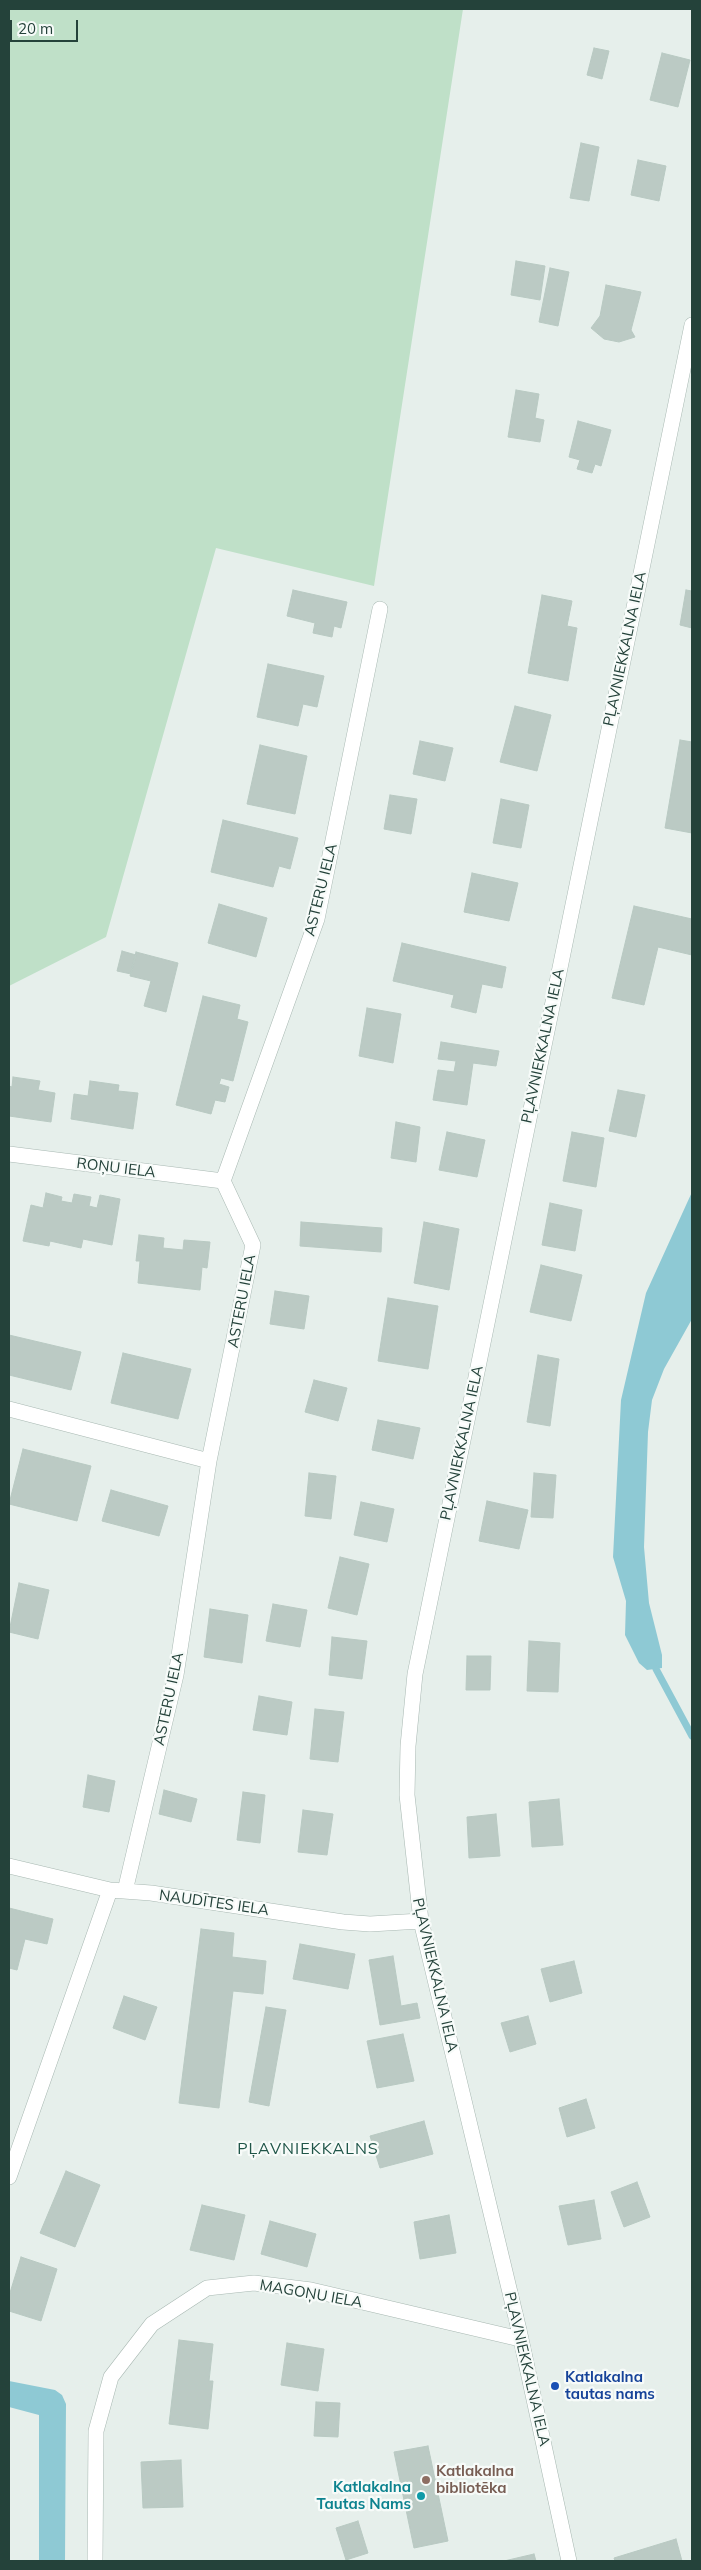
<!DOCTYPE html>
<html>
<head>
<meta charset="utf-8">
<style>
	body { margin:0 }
	#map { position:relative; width:701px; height:2570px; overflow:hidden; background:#e6efeb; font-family:Mulish,sans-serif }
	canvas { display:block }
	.frame { position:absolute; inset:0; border:10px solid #24423a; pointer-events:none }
	.scale { position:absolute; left:10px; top:20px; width:68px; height:22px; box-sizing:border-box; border:2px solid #24423a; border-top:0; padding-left:6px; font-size:15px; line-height:18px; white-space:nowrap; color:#24423a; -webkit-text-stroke:4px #f7fbf9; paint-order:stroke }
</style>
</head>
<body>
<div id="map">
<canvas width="701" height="2570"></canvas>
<div class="frame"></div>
<div class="scale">20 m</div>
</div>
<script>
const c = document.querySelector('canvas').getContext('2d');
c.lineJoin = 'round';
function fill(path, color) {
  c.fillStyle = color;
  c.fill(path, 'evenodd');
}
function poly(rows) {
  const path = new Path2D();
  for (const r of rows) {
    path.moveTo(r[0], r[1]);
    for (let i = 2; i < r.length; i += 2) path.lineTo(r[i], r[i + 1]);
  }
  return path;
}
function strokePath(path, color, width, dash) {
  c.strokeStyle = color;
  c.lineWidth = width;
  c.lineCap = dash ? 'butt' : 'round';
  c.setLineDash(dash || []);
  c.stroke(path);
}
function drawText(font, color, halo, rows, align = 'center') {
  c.font = font + ' Mulish,sans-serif';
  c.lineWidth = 4.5;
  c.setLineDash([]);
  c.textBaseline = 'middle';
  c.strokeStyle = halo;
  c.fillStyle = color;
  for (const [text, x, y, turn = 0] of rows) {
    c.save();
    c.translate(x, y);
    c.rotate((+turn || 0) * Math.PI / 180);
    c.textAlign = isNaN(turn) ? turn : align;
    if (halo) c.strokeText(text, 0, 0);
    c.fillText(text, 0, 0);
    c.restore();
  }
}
const green = poly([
	[9,9,463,9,374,586,216,548,106,937,9,986]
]);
const water = poly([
	[692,1192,692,1319,664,1369,652,1400,648,1432,644,1547,649,1603,662,1655,662,1668,647,1670,639,1663,625,1635,626,1601,613,1557,621,1400,646,1293],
	[9,2381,55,2390,62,2395,66,2404,65,2561,39,2561,39,2415,9,2407]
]);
const stream = poly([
	[656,1669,692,1736]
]);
const building = poly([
	[594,48,609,51,602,79,587,75,594,48],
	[662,53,690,60,678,107,650,100,662,53],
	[581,143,599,147,589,201,570,198,581,143],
	[638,160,666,166,659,201,631,195,638,160],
	[516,261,545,266,540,300,511,295,516,261],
	[550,268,569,272,558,326,539,322,550,268],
	[606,285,641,292,631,330,635,337,619,342,604,339,591,328,600,316,606,285],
	[516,390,539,394,535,418,544,420,540,442,508,437,516,390],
	[578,421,611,430,601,466,595,464,592,473,577,469,580,460,569,457,578,421],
	[293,590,347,602,341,628,334,626,332,637,313,633,315,623,287,616,293,590],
	[686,590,692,591,692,628,680,625,686,590],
	[542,595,572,601,567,626,577,628,568,681,528,673,542,595],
	[268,664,324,676,317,707,303,704,298,726,257,717,268,664],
	[515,706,551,715,537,771,500,762,515,706],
	[680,740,692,742,692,833,665,828,680,740],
	[420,741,453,748,445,781,413,774,420,741],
	[260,745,307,756,295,814,247,804,260,745],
	[390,795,417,799,411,834,384,829,390,795],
	[501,799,529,805,521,848,493,843,501,799],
	[223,820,298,838,290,869,279,866,273,887,211,872,223,820],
	[472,873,518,883,509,921,464,912,472,873],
	[219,904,267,918,256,957,208,943,219,904],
	[634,906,692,919,692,955,658,947,644,1005,612,998,634,906],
	[402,943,506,967,502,988,482,984,476,1013,451,1007,454,995,393,981,402,943],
	[122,951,136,955,131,974,117,971,122,951],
	[136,952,178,963,166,1012,144,1006,151,981,130,976,136,952],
	[203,996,240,1005,237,1019,248,1022,233,1081,221,1078,219,1084,229,1087,225,1102,215,1100,211,1114,176,1105,203,996],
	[367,1008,401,1014,393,1063,359,1056,367,1008],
	[441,1042,499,1051,496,1066,473,1063,467,1105,433,1100,438,1070,454,1072,456,1061,438,1059,441,1042],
	[13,1077,40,1081,38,1090,55,1093,51,1122,9,1116,9,1086,12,1087,13,1077],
	[90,1081,119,1085,118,1091,138,1093,133,1129,71,1119,74,1094,88,1096,90,1081],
	[618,1090,645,1095,636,1137,609,1131,618,1090],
	[396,1122,420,1127,416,1162,391,1158,396,1122],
	[447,1132,485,1140,477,1177,439,1170,447,1132],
	[572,1132,604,1138,596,1187,563,1181,572,1132],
	[46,1193,62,1197,61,1201,72,1203,74,1194,91,1197,89,1206,97,1208,100,1195,120,1199,112,1245,83,1239,81,1248,50,1241,49,1246,23,1241,31,1205,43,1208,46,1193],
	[550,1203,582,1210,575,1251,542,1245,550,1203],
	[301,1222,382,1228,381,1252,300,1246,301,1222],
	[424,1222,459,1229,449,1290,414,1283,424,1222],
	[139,1235,164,1238,163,1248,183,1250,184,1240,210,1242,207,1268,202,1267,200,1290,138,1283,140,1261,136,1261,139,1235],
	[541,1265,582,1275,571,1321,530,1312,541,1265],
	[275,1291,309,1296,304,1329,270,1324,275,1291],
	[388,1298,438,1306,428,1369,378,1361,388,1298],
	[9,1335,81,1352,71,1390,9,1375,9,1335],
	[123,1353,191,1369,178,1419,111,1403,123,1353],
	[538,1355,559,1359,550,1426,527,1422,538,1355],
	[314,1380,347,1388,338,1421,305,1412,314,1380],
	[378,1420,420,1428,413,1459,372,1450,378,1420],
	[23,1449,91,1466,77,1521,9,1504,23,1449],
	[309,1473,336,1476,331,1519,305,1516,309,1473],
	[534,1473,556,1475,553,1518,531,1517,534,1473],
	[111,1490,168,1506,159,1536,102,1521,111,1490],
	[487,1501,528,1510,519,1549,479,1541,487,1501],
	[361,1502,394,1509,387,1542,354,1535,361,1502],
	[340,1557,369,1564,357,1615,328,1608,340,1557],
	[19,1583,49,1590,38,1639,9,1632,19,1583],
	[273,1604,307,1610,300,1647,266,1641,273,1604],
	[210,1609,248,1615,242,1663,204,1657,210,1609],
	[332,1637,367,1641,362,1679,329,1675,332,1637],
	[529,1641,560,1643,558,1692,527,1691,529,1641],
	[467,1656,491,1656,490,1690,466,1690,467,1656],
	[259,1696,292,1702,287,1735,253,1730,259,1696],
	[315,1709,344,1712,338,1762,310,1759,315,1709],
	[88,1775,115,1781,109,1812,83,1807,88,1775],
	[164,1790,197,1799,191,1822,159,1814,164,1790],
	[243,1792,265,1795,260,1843,237,1840,243,1792],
	[559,1799,563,1845,532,1847,529,1802,559,1799],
	[303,1810,333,1814,327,1855,298,1852,303,1810],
	[496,1814,500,1856,469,1858,467,1817,496,1814],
	[9,1908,53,1919,47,1944,25,1939,17,1970,9,1968,9,1908],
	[201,1929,234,1933,232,1957,266,1961,263,1994,233,1991,219,2108,179,2103,201,1929],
	[300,1944,355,1954,348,1989,293,1979,300,1944],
	[393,1956,401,2006,417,2003,420,2018,380,2025,369,1960,393,1956],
	[574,1961,582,1993,550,2002,541,1969,574,1961],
	[124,1996,157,2007,145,2040,113,2028,124,1996],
	[266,2007,286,2010,269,2106,249,2102,266,2007],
	[528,2016,536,2044,510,2052,501,2023,528,2016],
	[403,2034,414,2081,377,2088,367,2041,403,2034],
	[586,2099,595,2128,567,2137,559,2108,586,2099],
	[424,2121,433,2154,380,2168,370,2136,424,2121],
	[66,2171,100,2185,75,2247,40,2233,66,2171],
	[637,2182,650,2217,624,2227,611,2192,637,2182],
	[594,2200,601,2239,568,2245,559,2206,594,2200],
	[202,2205,245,2215,234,2260,190,2250,202,2205],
	[449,2215,456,2253,420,2259,414,2222,449,2215],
	[270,2221,316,2234,307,2267,261,2254,270,2221],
	[21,2257,57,2269,41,2321,9,2311,9,2296,21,2257],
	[179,2340,213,2344,209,2381,213,2381,208,2429,169,2424,179,2340],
	[287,2343,324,2349,318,2391,281,2385,287,2343],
	[316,2402,340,2403,338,2437,314,2436,316,2402],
	[428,2446,448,2541,414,2548,394,2452,428,2446],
	[181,2460,183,2507,143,2508,141,2462,181,2460],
	[358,2521,368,2553,346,2560,336,2528,358,2521],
	[676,2539,682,2561,615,2561,614,2558,676,2539],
	[534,2554,536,2561,504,2561,534,2554]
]);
const minor = poly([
	[9,1154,223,1181],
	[9,1409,209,1461],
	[9,1866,110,1890,151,1893,343,1922,370,1924,421,1921],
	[125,1891,176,1675,209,1461,253,1245,223,1181,317,919,380,609],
	[9,2177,110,1890],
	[95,2561,96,2431,111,2377,152,2324,207,2288,254,2283,311,2290,520,2339],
	[569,2561,519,2330,421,1921,407,1795,408,1746,415,1674,692,325]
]);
const markers = [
	[555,2386,5,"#1a4fb4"],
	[426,2480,5,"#8d6e63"],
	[421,2496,5,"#0f9aa8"]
];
const streetNames = [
	["PĻAVNIEKKALNA IELA",625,649,-78],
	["ASTERU IELA",321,890,-76],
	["PĻAVNIEKKALNA IELA",543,1046,-78],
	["ROŅU IELA",116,1168,7],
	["ASTERU IELA",242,1301,-79],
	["PĻAVNIEKKALNA IELA",462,1443,-78],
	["ASTERU IELA",169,1699,-78],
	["NAUDĪTES IELA",214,1903,8],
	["PĻAVNIEKKALNA IELA",435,1975,77],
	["MAGOŅU IELA",311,2294,10],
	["PĻAVNIEKKALNA IELA",527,2369,77]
];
const transitNames = [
	["Katlakalna",565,2377],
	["tautas nams",565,2394]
];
const educationNames = [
	["Katlakalna",436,2471],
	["bibliotēka",436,2488]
];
const cultureNames = [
	["Katlakalna",411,2487],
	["Tautas Nams",411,2504]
];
const neighbourhoodNames = [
	["PĻAVNIEKKALNS",308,2149]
];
fill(green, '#bfe0c8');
fill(water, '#8ec9d4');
strokePath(stream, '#8ec9d4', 7);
fill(building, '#bbcac4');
strokePath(building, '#b8c9c2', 1);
strokePath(minor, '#a8b8b2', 16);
strokePath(minor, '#fff', 15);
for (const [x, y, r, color] of markers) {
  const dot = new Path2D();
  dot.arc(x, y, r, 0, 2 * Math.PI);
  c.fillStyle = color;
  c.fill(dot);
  strokePath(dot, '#f7fbf9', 2);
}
drawText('15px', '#24423a', '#f7fbf9', streetNames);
drawText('bold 15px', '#164399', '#f7fbf9', transitNames, 'left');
drawText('bold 15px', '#785e54', '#f7fbf9', educationNames, 'left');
drawText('bold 15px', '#0d838f', '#f7fbf9', cultureNames, 'right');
c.letterSpacing = '1px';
drawText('16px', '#1f5548', '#f7fbf9', neighbourhoodNames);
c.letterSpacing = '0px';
</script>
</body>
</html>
